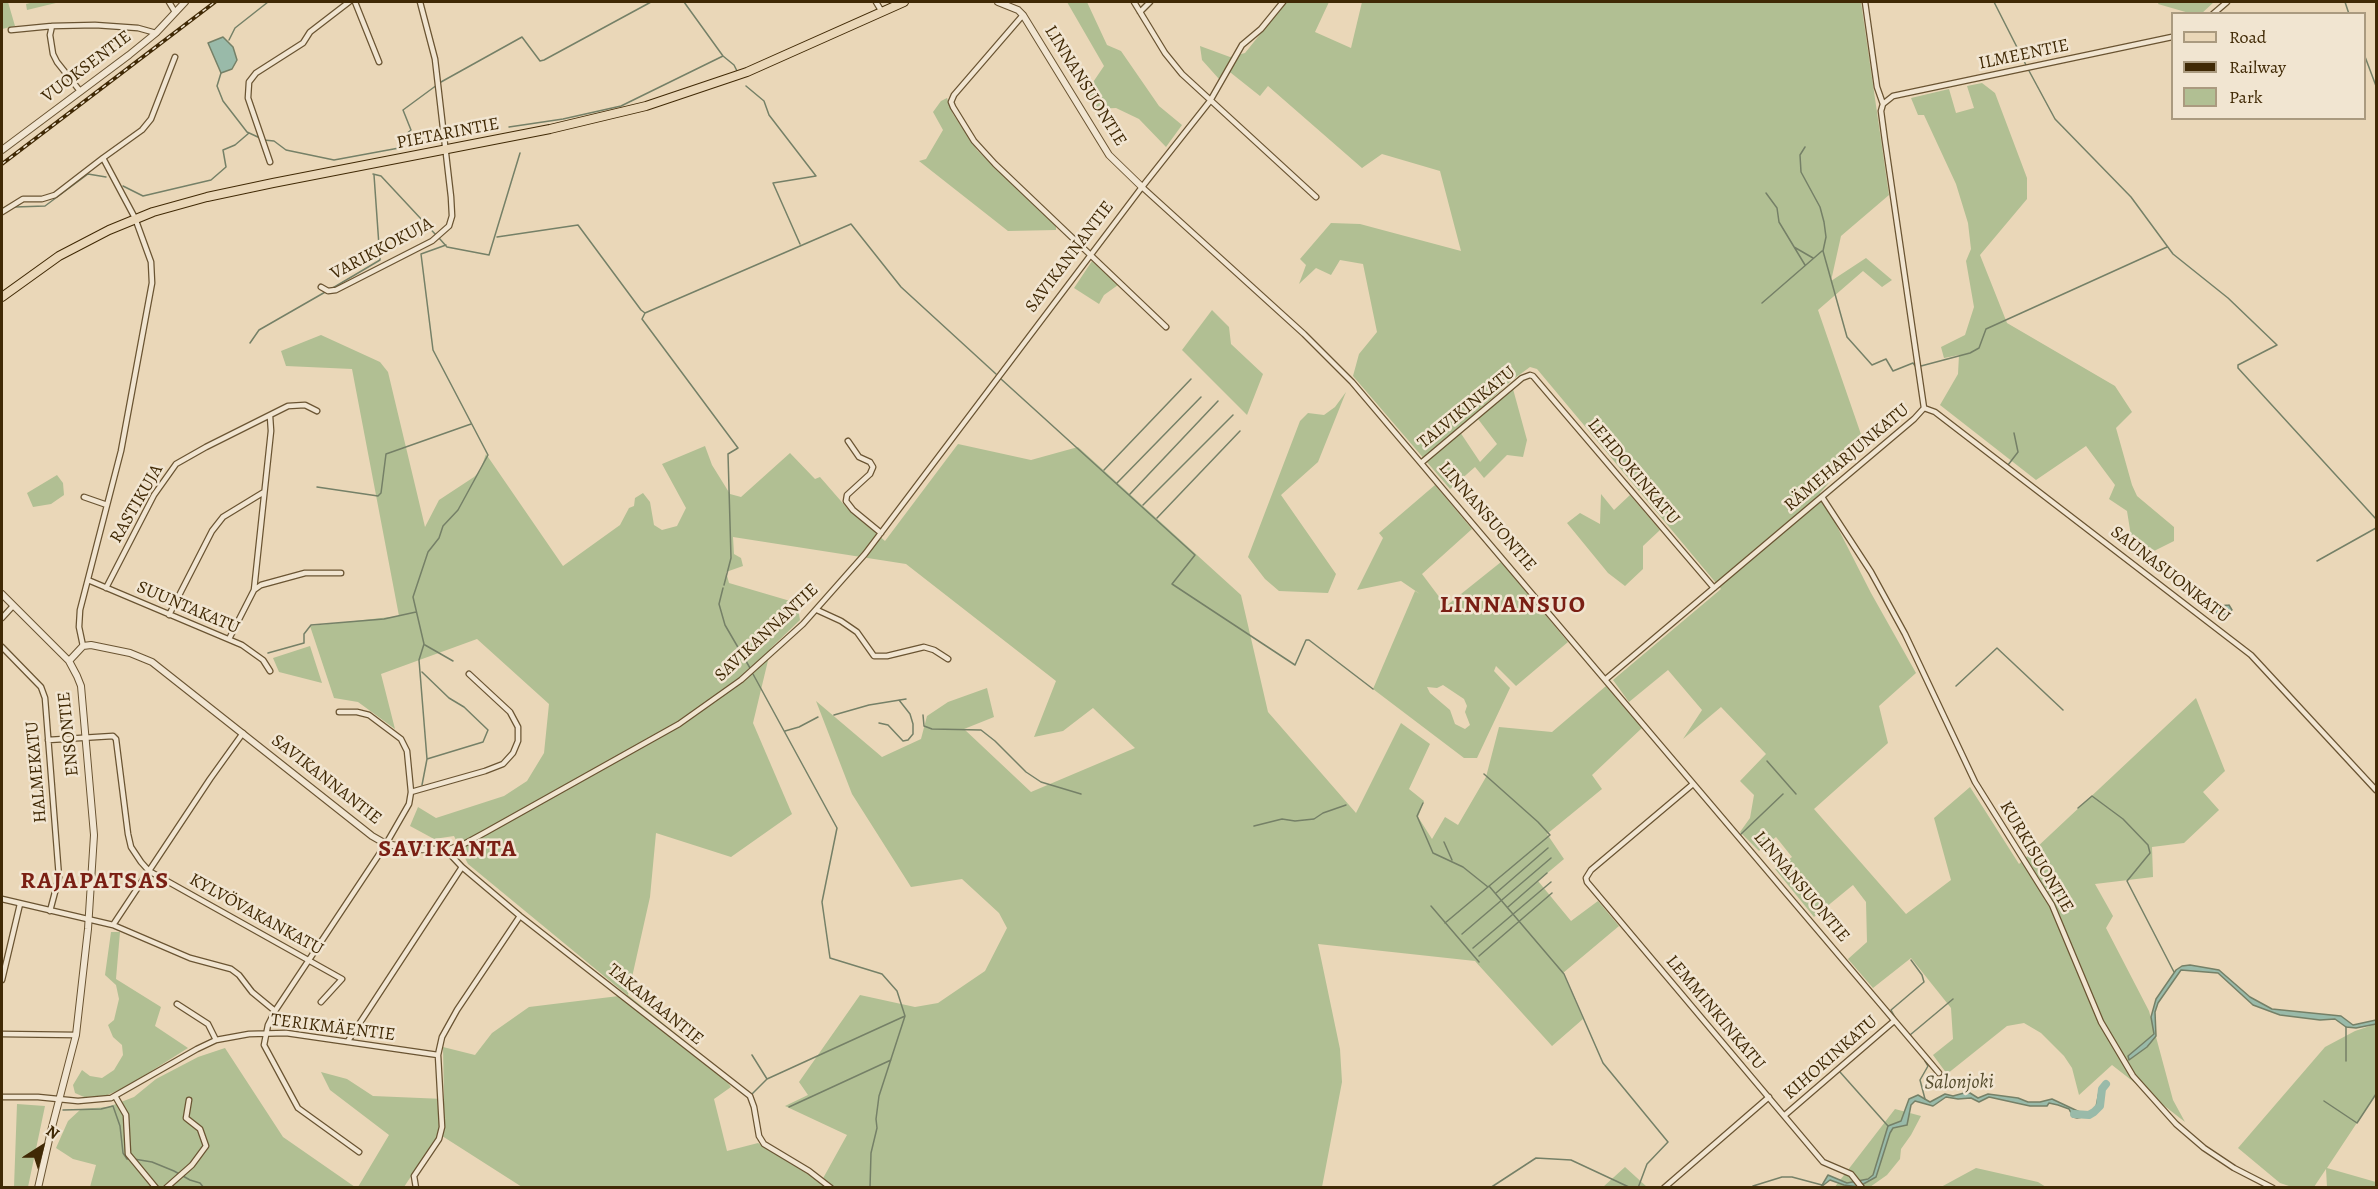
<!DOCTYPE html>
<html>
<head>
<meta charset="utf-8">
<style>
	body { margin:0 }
	#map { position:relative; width:2378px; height:1189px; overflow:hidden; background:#ead7b8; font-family:Alegreya,serif }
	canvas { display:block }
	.frame { position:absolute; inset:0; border:3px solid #402905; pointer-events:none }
	.legend { position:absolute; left:2171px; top:12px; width:195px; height:108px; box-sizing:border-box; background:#f1e5d1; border:2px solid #aa9a7f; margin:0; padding:8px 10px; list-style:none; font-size:18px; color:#402905 }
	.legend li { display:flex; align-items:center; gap:12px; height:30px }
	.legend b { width:30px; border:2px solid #aa9a7f }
	.north { position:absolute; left:12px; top:1117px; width:60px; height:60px; -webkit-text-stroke:4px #f1e5d1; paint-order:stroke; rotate:36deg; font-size:16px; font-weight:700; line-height:24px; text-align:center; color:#402905 }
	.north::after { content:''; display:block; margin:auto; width:21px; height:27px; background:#402905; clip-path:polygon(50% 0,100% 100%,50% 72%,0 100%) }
</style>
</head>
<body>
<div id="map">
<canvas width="2378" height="1189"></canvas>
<div class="frame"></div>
<ul class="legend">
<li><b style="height:8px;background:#ead7b8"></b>Road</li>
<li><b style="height:8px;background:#402905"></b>Railway</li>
<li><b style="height:16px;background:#b1bf93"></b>Park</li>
</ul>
<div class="north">N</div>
</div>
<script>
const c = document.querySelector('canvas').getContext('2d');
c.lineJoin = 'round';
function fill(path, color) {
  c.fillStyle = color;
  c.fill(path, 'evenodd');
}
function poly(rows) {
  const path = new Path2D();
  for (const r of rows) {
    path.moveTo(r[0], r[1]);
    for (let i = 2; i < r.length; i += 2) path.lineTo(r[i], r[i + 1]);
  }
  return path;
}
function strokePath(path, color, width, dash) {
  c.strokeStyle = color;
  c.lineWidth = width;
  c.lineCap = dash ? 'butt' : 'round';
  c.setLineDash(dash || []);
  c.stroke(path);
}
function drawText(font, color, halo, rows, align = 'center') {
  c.font = font + ' Alegreya,serif';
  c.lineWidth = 5;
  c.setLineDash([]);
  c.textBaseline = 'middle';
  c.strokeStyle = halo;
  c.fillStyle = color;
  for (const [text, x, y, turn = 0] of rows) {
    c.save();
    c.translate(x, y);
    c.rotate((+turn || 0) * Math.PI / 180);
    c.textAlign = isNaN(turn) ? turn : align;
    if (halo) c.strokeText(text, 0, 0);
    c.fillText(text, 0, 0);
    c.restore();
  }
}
const green = poly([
	[2,2,8,2,15,26,2,29],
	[27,2,60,2,27,10,26,4,30,3],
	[1067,2,1087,2,1107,45,1121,51,1159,106,1182,125,1166,147,1139,119,1116,108,1095,109,1085,94,1104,66],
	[1286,2,1329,2,1315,32,1351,48,1362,2,1861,2,1889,195,1841,236,1831,281,1866,258,1892,280,1882,287,1863,271,1818,310,1864,443,1820,493,1871,593,1916,673,1879,706,1888,743,1814,809,1906,914,1951,880,1934,818,1970,787,2019,864,2196,698,2225,771,2203,792,2219,810,2184,843,2152,847,2153,877,2095,884,2113,916,2106,928,2149,1011,2173,1100,2185,1122,2112,1065,2079,1095,2072,1068,2064,1056,2041,1033,2024,1023,2007,1026,1947,1074,1933,1055,1953,1039,1951,1008,1911,958,1873,988,1848,959,1867,942,1866,902,1853,885,1814,917,1775,869,1792,857,1776,837,1759,851,1740,832,1750,818,1754,795,1740,781,1766,754,1721,707,1683,739,1702,710,1668,670,1629,702,1613,680,1721,589,1537,369,1530,367,1511,381,1458,429,1480,462,1497,444,1478,419,1513,389,1527,440,1523,457,1507,455,1484,478,1475,467,1450,489,1353,376,1359,354,1377,332,1363,264,1340,260,1331,275,1316,268,1299,284,1306,265,1300,259,1331,223,1360,224,1461,251,1440,171,1382,154,1362,168,1268,86,1260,96,1226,69,1219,79,1202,60,1200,46,1230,57,1245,53],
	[2159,2,2214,2,2201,14,2189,13,2158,4],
	[1982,83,1995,93,2027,178,2027,199,1980,255,2007,323,2115,386,2132,412,2116,428,2132,485,2137,496,2174,527,2174,541,2154,551,2131,536,2127,511,2109,499,2115,485,2086,446,2036,480,1940,405,1958,374,1959,355,1944,358,1941,347,1965,335,1974,307,1966,261,1971,249,1968,223,1956,184,1924,115,1918,115,1911,98,1949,89,1956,113,1974,108,1967,86],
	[947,98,953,114,977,150,1056,226,1056,230,1008,231,919,161,926,159,943,130,933,112,941,101],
	[1092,261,1118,285,1104,295,1099,304,1074,288],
	[1212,310,1229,327,1231,344,1263,374,1247,415,1182,350],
	[321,335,380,362,388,372,425,527,439,500,474,477,480,471,486,454,563,566,620,525,629,508,634,506,635,498,643,493,650,502,654,525,662,530,677,526,686,508,662,464,705,446,712,465,730,494,741,497,790,453,815,479,820,477,847,508,885,541,958,444,1031,460,1078,447,1241,595,1268,712,1356,813,1401,723,1430,744,1409,789,1424,801,1418,817,1432,839,1445,817,1458,825,1486,777,1499,727,1552,732,1606,686,1642,728,1592,775,1602,789,1547,834,1564,859,1538,881,1571,921,1598,901,1619,926,1563,973,1583,1019,1552,1046,1475,961,1318,944,1340,1049,1342,1082,1322,1187,522,1187,439,1134,404,1187,358,1187,389,1135,330,1090,321,1072,347,1079,373,1096,444,1099,443,1047,475,1055,492,1033,529,1007,627,995,468,864,454,836,434,839,410,826,418,807,436,818,504,796,527,781,544,753,549,704,477,639,381,674,395,729,358,702,334,698,310,626,399,616,352,369,286,366,281,351],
	[733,537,906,564,1056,681,1034,737,1063,731,1093,708,1135,748,1031,792,964,729,994,717,987,688,948,702,927,716,921,739,882,757,816,701,852,794,911,887,962,879,999,913,1007,928,985,971,938,1003,915,1007,860,995,799,1082,808,1095,785,1106,847,1135,821,1182,758,1143,727,1151,714,1099,731,1087,712,1063,628,995,650,897,656,833,731,857,792,814,753,723,771,648,800,620,797,603,729,583,726,572,743,566,741,558,734,554],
	[1346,392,1318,462,1281,495,1336,574,1328,593,1279,591,1265,579,1248,557,1300,421,1308,413,1324,415,1335,407],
	[57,475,63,483,64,495,51,504,33,507,27,493],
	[1435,485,1472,529,1422,574,1446,606,1501,562,1568,642,1516,686,1496,666,1494,671,1510,688,1477,758,1464,758,1373,689,1415,591,1420,594,1401,581,1357,590,1383,538,1379,533],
	[1443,685,1464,699,1467,706,1465,712,1470,725,1465,729,1455,724,1450,710,1430,693,1427,687,1437,688],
	[1601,494,1614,510,1630,495,1660,530,1643,546,1643,569,1625,586,1608,573,1567,523,1580,513,1600,524],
	[310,646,322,683,279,672,273,658],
	[111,932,120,932,116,979,161,1007,155,1026,188,1048,126,1087,105,1096,84,1097,75,1093,73,1085,82,1070,90,1076,102,1078,114,1070,123,1055,122,1045,113,1037,108,1025,114,1020,119,999,116,985,105,975],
	[2376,1024,2376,1094,2327,1168,2376,1182,2376,1187,2327,1187,2326,1169,2314,1187,2292,1187,2280,1183,2238,1148,2325,1047,2355,1031],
	[225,1048,283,1137,355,1187,90,1187,96,1165,73,1159,56,1148,68,1121,81,1109,108,1107,134,1097,156,1079,198,1057],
	[17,1104,45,1106,28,1187,14,1187],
	[1895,1109,1921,1116,1911,1135,1901,1149,1900,1159,1887,1175,1870,1187,1834,1188],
	[1625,1167,1647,1187,1603,1187],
	[1976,1168,2038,1182,2046,1187,1941,1187]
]);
const water = poly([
	[223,37,233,47,237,60,232,69,221,73,208,43,223,37],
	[2229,605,2232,610,2226,614,2219,615,2214,611,2218,606,2229,605],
	[2190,965,2219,970,2250,997,2272,1009,2341,1016,2353,1025,2376,1020,2376,1024,2356,1028,2346,1027,2335,1019,2320,1020,2280,1015,2253,1005,2218,973,2181,970,2158,1003,2155,1012,2156,1036,2147,1047,2129,1060,2128,1056,2154,1034,2151,1017,2156,999,2176,970,2182,966,2190,965],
	[1964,1093,1970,1093,1978,1098,1988,1094,2018,1098,2028,1102,2040,1102,2052,1099,2084,1114,2083,1117,2077,1118,2073,1117,2069,1109,2058,1105,2049,1103,2047,1106,2030,1106,1989,1097,1979,1102,1971,1098,1958,1099,1946,1097,1933,1106,1915,1101,1911,1105,1907,1125,1893,1128,1890,1133,1876,1177,1858,1187,1844,1185,1830,1180,1821,1187,1828,1175,1847,1183,1868,1179,1873,1175,1888,1126,1901,1121,1909,1099,1918,1095,1930,1102,1945,1094,1953,1096,1964,1093]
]);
const stream = poly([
	[684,2,723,56,734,65,737,71],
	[1994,2,2026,65],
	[2345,2,2349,14],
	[229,40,235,28,268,2],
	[2364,54,2376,86],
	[2028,69,2055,119,2131,197,2173,254,2228,298,2277,345,2238,365,2238,368,2376,519],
	[221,73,217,86,223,101,247,132,260,138],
	[746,86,764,101,769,115,816,176,773,183,800,244],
	[509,127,563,119,621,106,723,56],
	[264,140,274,141,286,150,334,160,399,148,404,136,411,130,403,110,441,82,522,37,540,61,544,60,651,2],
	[1805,147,1800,155,1801,172,1820,207,1824,222,1826,237,1823,251,1847,337,1872,365,1886,359,1893,371,1913,363,1916,367],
	[373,174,381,176,436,235],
	[123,186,143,196,211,180,226,167,223,150,235,145,249,133],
	[1766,193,1777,208,1779,222,1805,265],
	[15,207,45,206,88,174,106,177],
	[497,237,578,225,641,310,645,313],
	[439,238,447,247,489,255,520,153],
	[1794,247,1813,258],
	[331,289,380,260,374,175],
	[1762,303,1822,251],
	[250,343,259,330,327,291],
	[1921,366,1970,353,1979,348,1986,329,2167,247],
	[1001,379,1195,555,1172,584,1295,665,1306,640,1309,640,1373,689],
	[2008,465,2018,452,2014,433],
	[1104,470,1191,379],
	[1117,483,1201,397],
	[317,487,378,496,381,493,386,454,471,424],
	[1130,494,1218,401],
	[1143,505,1233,415],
	[1157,518,1240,431],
	[2317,561,2376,528],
	[724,585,731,558,728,454,738,448,642,319,645,313,851,224,901,287,996,374],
	[723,588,719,604,725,625,750,668],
	[425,645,453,661],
	[268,653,304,643,304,634,311,625,384,619,416,612],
	[422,672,449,698,464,707,488,730,483,742,427,759],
	[753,674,837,828,822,902,830,958,882,974,897,991,905,1016,879,1096,876,1119,877,1128,871,1153,870,1188],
	[1956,686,1997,648,2063,710],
	[834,715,869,705,906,699],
	[923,715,924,726,932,729,981,730,995,741,1026,772,1041,782,1081,794],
	[879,723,888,725,903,741,908,740,913,734,913,724,910,714,899,700],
	[785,731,799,727,818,717],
	[1767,761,1796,794],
	[422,785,427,759,419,660,424,644,413,597,428,552,439,538,443,526,458,510,488,455,433,350,421,254,446,245],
	[1423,803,1417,816,1433,853,1463,867,1488,887],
	[2078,808,2092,796,2123,819,2148,845,2150,853,2127,881,2174,972],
	[1254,826,1282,819,1295,821,1314,819,1323,813,1346,805],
	[1740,835,1783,794],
	[1444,842,1452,860],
	[1489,886,1564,974,1603,1063,1668,1142,1647,1164,1638,1188],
	[1496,893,1548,848],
	[1431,906,1479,962],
	[1508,907,1547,873],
	[1445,923,1550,835,1538,822,1484,774],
	[1462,934,1551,858],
	[1473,948,1551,882],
	[1479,956,1552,893],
	[1896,1019,1891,1010,1924,982,1922,975,1911,960],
	[2346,1027,2346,1061],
	[1909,1034,1928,1057],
	[1910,1035,1953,999],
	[752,1055,767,1079],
	[1840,1072,1888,1126],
	[748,1098,767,1079,905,1016],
	[1925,1099,1920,1080,1928,1066,1925,1061],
	[2324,1101,2357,1123,2376,1094],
	[789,1107,891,1060],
	[63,1110,101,1109,113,1106,120,1126,123,1153,127,1159,129,1159],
	[2084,1114,2092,1111,2096,1107,2099,1092],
	[134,1159,152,1162,174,1171,190,1180,200,1183,204,1188],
	[1490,1188,1536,1158,1571,1160,1631,1188],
	[1754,1188,1753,1186,1782,1177,1792,1177,1822,1185]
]);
const river = poly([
	[2074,1114,2089,1115,2094,1112,2100,1106,2102,1089,2106,1084]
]);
const minor = poly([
	[169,2,175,12],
	[355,2,379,62],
	[876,2,882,12],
	[1134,2,1165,53,1182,74,1316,197],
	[1865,2,1877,87,1883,104],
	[1140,12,1150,2],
	[2213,14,2227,2],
	[1023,15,954,95,951,102,953,107,974,141,995,164,1166,327],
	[52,26,50,35,53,54,57,62,80,91],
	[11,30,52,26,95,25,138,28,156,33],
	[1883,104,1893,96,2172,37],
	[103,158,142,130,151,119,175,57],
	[270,162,248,98,249,82,256,73,303,43,310,32,349,2],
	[1142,187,1304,334,1352,382,1939,1073],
	[2,212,23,199,42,199,55,195,103,158,135,218,151,262,152,283,121,451,80,610,79,627,83,646],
	[321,287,328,291,336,290,432,241,449,226,452,216,451,197,435,59,420,2],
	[1924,408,1935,412,2251,655,2376,790],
	[848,441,859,457,870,462,873,467,870,474,847,495,846,501,853,510,881,533],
	[1421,463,1522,378,1530,375,1533,376,1714,588],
	[84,497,107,505],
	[1822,497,1871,572,1905,634,1975,782,2052,905,2101,1022,2133,1076,2176,1124,2204,1148,2234,1168,2273,1188],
	[88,580,242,645,263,660,270,671],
	[106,588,154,495,176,464,206,447,288,406,305,405,317,411],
	[254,590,261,585,305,573,341,573],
	[817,610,841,621,857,632,874,656,887,656,924,647,934,650,948,659],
	[169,615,212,531,223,517,264,492],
	[2,618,13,606],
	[229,639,254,590,271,431,270,416],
	[2,647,41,687,45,698,59,877,50,911],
	[1606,679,1914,419,1924,408,1885,141,1881,111,1883,104],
	[339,712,357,712,369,715,401,739,407,751,411,792,409,804,386,844,275,1011,268,1025,264,1045,298,1108,359,1152],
	[48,740,113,736,116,739,128,834,131,847,141,862,149,871,342,979,321,1002],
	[1693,784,1591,870,1586,878,1587,882,1823,1162,1851,1174,1862,1188],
	[411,792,485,771,503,764,513,753,518,741,518,727,510,712,469,674],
	[2,899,113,925,190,958,231,969,239,975,252,992,275,1011],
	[113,925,210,779,243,733],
	[2,980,20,904],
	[177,1004,208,1024,216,1040],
	[2,1034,76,1035],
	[348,1041,462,867],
	[115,1096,126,1115,128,1154,156,1188],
	[2,1097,38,1097,78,1101,111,1098,197,1049,216,1040,249,1034,286,1033,438,1055],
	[1785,1115,1894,1021],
	[166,1188,192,1165,206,1146,200,1129,186,1118,189,1100],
	[416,1188,414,1176,439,1139,442,1127,438,1055,442,1037,457,1010,520,916],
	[831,1188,809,1171,764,1144,759,1136,754,1107,750,1096,520,916,462,867,446,850,464,844,486,832,679,724,741,680,803,624,865,554,1142,187,1210,101,1242,45,1261,29,1283,2],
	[1664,1188,1769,1097]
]);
const tertiary = poly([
	[998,2,1018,10,1023,15,1109,155,1142,187],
	[2,150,129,55,156,33,185,2],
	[2,594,69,661,77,676,81,686,94,835,88,929,76,1035,51,1131,38,1188],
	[69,661,83,646,91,645,130,653,152,662,372,836,386,844,415,849,446,850]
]);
const primary = poly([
	[2,297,59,256,109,230,153,212,207,197,273,183,550,129,646,106,747,72,904,2]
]);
const rail = poly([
	[2,164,215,2]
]);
const streetNames = [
	["ILMEENTIE",2024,55,-12],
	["VUOKSENTIE",87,67,-37],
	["LINNANSUONTIE",1085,86,58],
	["PIETARINTIE",448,134,-11],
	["VARIKKOKUJA",382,249,-28],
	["SAVIKANNANTIE",1070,257,-53],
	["TALVIKINKATU",1467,408,-39],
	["RÄMEHARJUNKATU",1847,458,-40],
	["LEHDOKINKATU",1633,472,50],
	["RASTIKUJA",137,504,-60],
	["LINNANSUONTIE",1487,517,49],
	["SAUNASUONKATU",2170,575,38],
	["SUUNTAKATU",188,608,23],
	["SAVIKANNANTIE",767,633,-43],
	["ENSONTIE",69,734,-96],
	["HALMEKATU",37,772,-95],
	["SAVIKANNANTIE",326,780,38],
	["KURKISUONTIE",2036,857,59],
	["LINNANSUONTIE",1801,887,50],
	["KYLVÖVAKANKATU",256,915,29],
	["TAKAMAANTIE",655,1005,39],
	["LEMMINKINKATU",1715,1013,50],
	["TERIKMÄENTIE",333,1028,7],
	["KIHOKINKATU",1831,1058,-41]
];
const waterNames = [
	["Salonjoki",1959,1083,-1]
];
const districtNames = [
	["LINNANSUO",1513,606],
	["SAVIKANTA",448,850],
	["RAJAPATSAS",95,882]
];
fill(green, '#b1bf93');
fill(water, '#99baa9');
strokePath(water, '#758067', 1.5);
strokePath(stream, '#758067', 1.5);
strokePath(river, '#99baa9', 8);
strokePath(minor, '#6a5432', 7);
strokePath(tertiary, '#6a5432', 8);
strokePath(primary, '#402905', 10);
strokePath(minor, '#f1e5d1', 4.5);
strokePath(tertiary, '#f1e5d1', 6);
strokePath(primary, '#ead7b8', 8);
strokePath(rail, '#402905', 4);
strokePath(rail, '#f1e5d1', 1.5, [4.5]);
drawText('18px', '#402905', '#f1e5d1', streetNames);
drawText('italic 20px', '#564d2e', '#f1e5d1', waterNames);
c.letterSpacing = '1.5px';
drawText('bold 24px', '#7a1f14', '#f1e5d1', districtNames);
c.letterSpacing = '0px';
</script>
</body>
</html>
